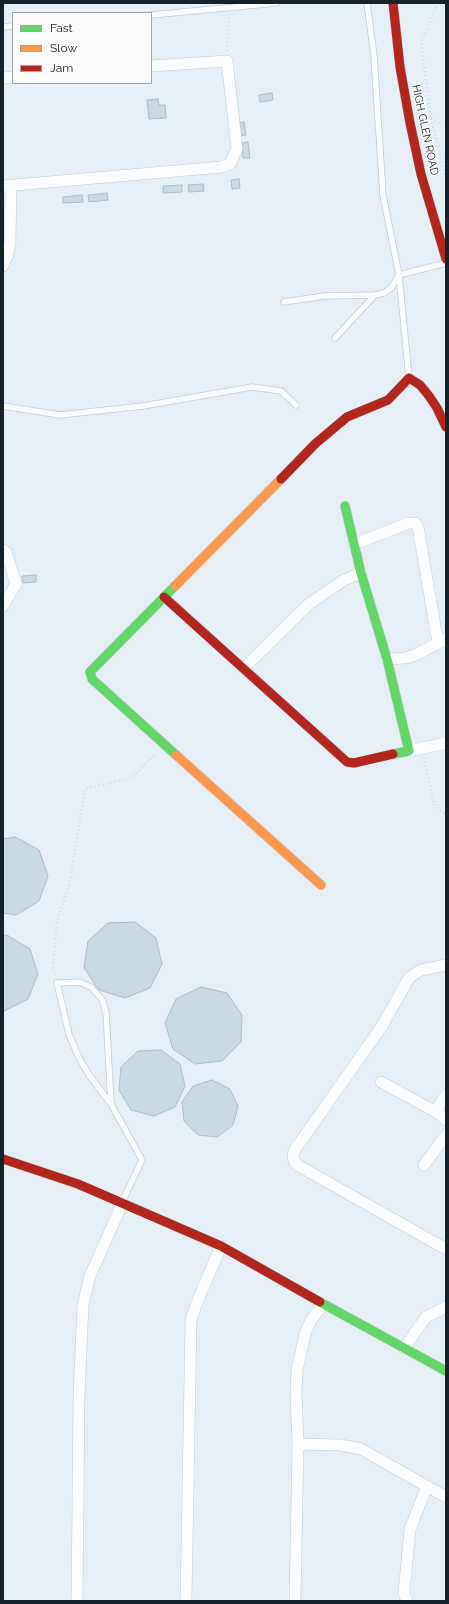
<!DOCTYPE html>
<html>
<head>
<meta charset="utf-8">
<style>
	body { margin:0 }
	#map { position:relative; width:449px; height:1604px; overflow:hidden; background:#e5eff5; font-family:Raleway,sans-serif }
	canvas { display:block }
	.frame { position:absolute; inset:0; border:4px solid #162229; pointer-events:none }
	.legend { position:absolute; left:12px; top:12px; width:140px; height:72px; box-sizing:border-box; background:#fafbfa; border:1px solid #9fa4a6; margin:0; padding:5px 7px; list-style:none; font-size:12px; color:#162229 }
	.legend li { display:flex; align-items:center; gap:8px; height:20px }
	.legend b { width:20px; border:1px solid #9fa4a6 }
</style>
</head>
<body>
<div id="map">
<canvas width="449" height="1604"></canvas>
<div class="frame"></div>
<ul class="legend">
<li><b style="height:5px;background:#63d668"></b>Fast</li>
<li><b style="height:5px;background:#ff974d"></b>Slow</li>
<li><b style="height:5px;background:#b3261e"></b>Jam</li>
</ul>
</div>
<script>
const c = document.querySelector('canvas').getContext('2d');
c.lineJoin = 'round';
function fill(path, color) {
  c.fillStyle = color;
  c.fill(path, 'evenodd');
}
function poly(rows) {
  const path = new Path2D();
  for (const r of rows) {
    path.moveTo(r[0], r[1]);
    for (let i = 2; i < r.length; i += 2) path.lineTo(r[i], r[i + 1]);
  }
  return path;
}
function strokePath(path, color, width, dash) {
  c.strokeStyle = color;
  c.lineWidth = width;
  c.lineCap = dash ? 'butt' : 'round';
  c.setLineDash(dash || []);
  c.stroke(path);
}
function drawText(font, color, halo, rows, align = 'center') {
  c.font = font + ' Raleway,sans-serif';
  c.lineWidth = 3;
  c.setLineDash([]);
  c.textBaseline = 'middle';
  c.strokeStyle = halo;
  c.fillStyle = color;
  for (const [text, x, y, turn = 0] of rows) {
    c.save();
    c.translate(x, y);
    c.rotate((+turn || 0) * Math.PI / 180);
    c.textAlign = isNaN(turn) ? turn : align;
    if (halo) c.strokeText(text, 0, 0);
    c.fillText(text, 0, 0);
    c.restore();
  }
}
const building = poly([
	[272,93,273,100,260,102,259,95,272,93],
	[158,99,159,105,165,105,166,118,149,119,147,100,158,99],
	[244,122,246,135,239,136,237,123,244,122],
	[248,142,250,158,243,158,242,143,248,142],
	[239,179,240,188,232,189,231,180,239,179],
	[203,184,204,191,189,192,188,185,203,184],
	[182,185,182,192,163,193,163,186,182,185],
	[107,193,108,200,89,202,88,195,107,193],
	[82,195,83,202,63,203,63,197,82,195],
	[36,575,36,582,23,583,22,576,36,575],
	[15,837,39,850,48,876,39,901,16,915,3,913,3,839,15,837],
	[135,922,156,938,162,964,150,988,125,998,99,990,84,968,88,941,108,923,135,922],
	[7,935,30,949,38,974,28,999,4,1011,3,1011,3,936,7,935],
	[201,987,227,993,242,1015,241,1042,222,1061,195,1064,173,1049,165,1023,176,999,201,987],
	[161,1050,180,1064,185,1086,175,1107,154,1116,131,1110,119,1090,121,1067,138,1051,161,1050],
	[212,1080,230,1089,238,1106,233,1125,217,1137,198,1135,184,1121,182,1102,193,1086,212,1080]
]);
const path = poly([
	[438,3,421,42,431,119,446,179],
	[227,51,229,15],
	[431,119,446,127],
	[424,758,434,804,446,815],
	[55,975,53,969,57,921,69,886,85,789,131,778,156,754]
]);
const lane = poly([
	[367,3,374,56,383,195,399,275,409,378],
	[151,15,277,3],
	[3,27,13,26],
	[284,302,324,296,375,295,384,293,391,288,399,275,446,263],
	[335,338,375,295],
	[3,406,60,415,143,406,252,387,281,391,296,405],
	[111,1104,89,1075,78,1056,69,1034,57,983,79,982,91,987,102,999,106,1012,111,1104,142,1160,122,1202]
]);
const street = poly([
	[3,78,13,77],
	[3,186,222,167,230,164,237,149,227,61,151,66],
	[3,266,8,254,10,242,11,186],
	[354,544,409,523,415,523,418,527,438,643],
	[3,550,6,552,16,584,3,606],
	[387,659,406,658,415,655,446,639],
	[244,668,309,604,344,580,361,573],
	[409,751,446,743],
	[446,965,421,970,409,978,382,1026,294,1151,293,1157,294,1161,299,1166,446,1249],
	[381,1082,438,1113],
	[446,1095,439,1106,438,1113,446,1120],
	[424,1165,446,1135],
	[404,1348,426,1317,446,1307],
	[298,1444,341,1445,361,1449,446,1497],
	[77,1601,79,1396,83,1305,90,1276,122,1204],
	[186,1601,191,1320,196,1305,221,1246],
	[295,1601,298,1444,296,1393,297,1370,305,1334,310,1322,323,1304],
	[407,1601,404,1593,410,1529,427,1486]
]);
const fast = poly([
	[345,506,361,573,387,659,409,751,393,754],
	[175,586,90,672,92,679,176,755],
	[320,1302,446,1371]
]);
const slow = poly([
	[175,586,281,479],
	[176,755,321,885]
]);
const jam = poly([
	[393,3,400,67,410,123,421,174,446,259],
	[281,479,315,444,347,417,388,400,409,378,420,385,429,396,437,408,446,427],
	[164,597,347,762,354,763,393,754],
	[3,1159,78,1184,221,1246,320,1302]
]);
const streetNames = [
	["HIGH GLEN ROAD",425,130,78]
];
fill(building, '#cbd9e2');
strokePath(building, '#b2bcc2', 1);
strokePath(lane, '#c2cdd3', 7);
strokePath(street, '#c2cdd3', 12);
strokePath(fast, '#c2cdd3', 10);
strokePath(slow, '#c2cdd3', 10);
strokePath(jam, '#c2cdd3', 10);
strokePath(path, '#d2d6d8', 2, [1, 3]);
strokePath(lane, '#fbfdfe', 5.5);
strokePath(street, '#fbfdfe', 11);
strokePath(fast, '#63d668', 9);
strokePath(slow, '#ff974d', 9);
strokePath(jam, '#b3261e', 9);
drawText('11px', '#162229', '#fafbfa', streetNames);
</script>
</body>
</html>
